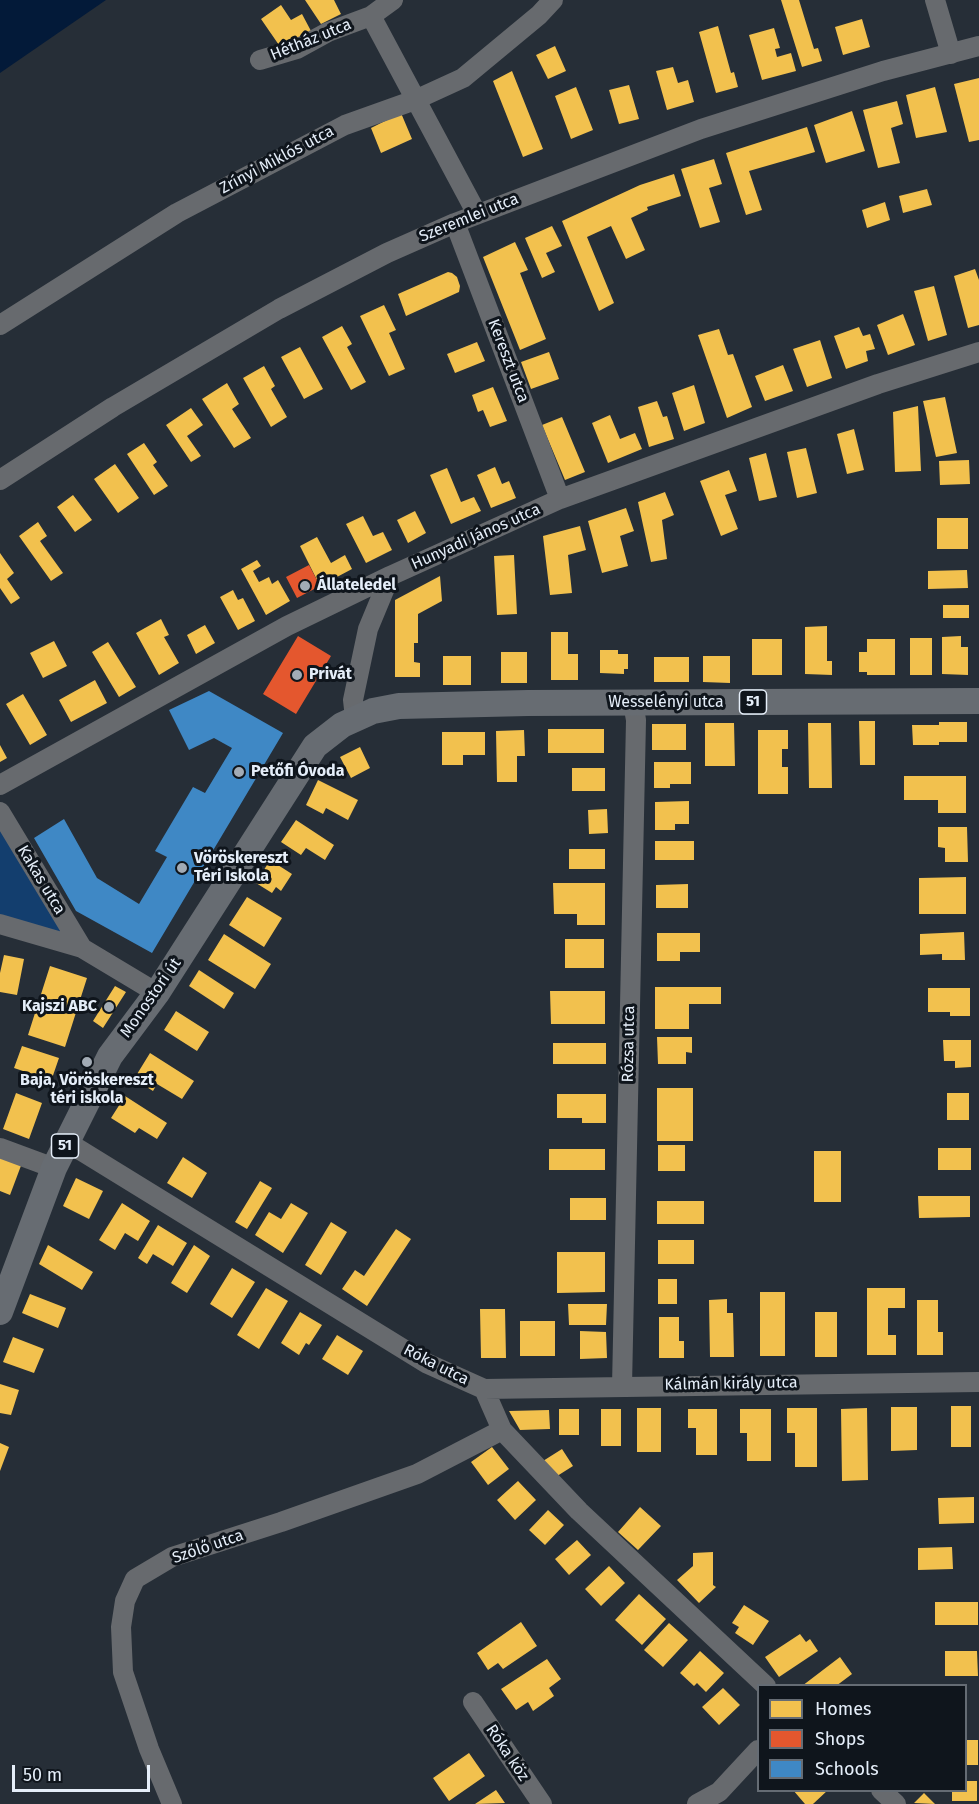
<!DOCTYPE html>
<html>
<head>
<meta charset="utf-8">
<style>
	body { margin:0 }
	#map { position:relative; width:979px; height:1804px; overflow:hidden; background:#262e37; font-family:"Fira Sans",sans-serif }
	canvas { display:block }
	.legend { position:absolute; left:757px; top:1684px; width:210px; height:108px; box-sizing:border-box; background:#0f151c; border:2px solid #656c74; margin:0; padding:8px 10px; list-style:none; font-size:18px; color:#e5eef9 }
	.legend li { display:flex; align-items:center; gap:12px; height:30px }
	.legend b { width:30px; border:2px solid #656c74 }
	.scale { position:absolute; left:12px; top:1765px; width:138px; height:27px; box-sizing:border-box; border:3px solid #e5eef9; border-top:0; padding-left:8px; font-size:18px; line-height:21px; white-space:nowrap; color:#e5eef9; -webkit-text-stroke:4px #0f151c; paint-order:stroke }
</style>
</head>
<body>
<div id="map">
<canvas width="979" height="1804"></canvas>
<ul class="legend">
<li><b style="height:16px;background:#f2c14e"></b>Homes</li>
<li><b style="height:16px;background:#e4572e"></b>Shops</li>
<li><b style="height:16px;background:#3f88c5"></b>Schools</li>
</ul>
<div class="scale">50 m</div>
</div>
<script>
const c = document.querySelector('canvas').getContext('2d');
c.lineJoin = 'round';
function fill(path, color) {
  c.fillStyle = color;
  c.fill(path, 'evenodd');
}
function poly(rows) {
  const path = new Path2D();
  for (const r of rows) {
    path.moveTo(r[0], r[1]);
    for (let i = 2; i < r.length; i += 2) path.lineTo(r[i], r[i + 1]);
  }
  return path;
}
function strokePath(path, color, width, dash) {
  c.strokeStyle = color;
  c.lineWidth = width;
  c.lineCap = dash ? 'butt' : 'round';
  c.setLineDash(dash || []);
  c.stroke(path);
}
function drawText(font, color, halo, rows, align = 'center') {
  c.font = font + ' "Fira Sans",sans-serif';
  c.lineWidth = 6;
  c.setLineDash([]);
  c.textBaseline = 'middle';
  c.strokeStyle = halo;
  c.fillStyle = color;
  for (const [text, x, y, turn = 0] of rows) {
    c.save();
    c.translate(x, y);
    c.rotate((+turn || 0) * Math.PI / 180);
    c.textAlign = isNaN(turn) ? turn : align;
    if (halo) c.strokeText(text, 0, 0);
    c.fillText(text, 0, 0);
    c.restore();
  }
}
const green = poly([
	[0,826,67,937,0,924]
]);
const water = poly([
	[0,0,106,0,0,73]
]);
const homes = poly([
	[305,0,334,0,341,14,321,24],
	[781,0,799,0,814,49,818,48,822,61,802,67],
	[281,5,291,20,302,14,311,31,281,48,261,19],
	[862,19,870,47,843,55,835,27],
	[718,26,731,73,734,72,738,87,716,93,699,32],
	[774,28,780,48,775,49,777,57,791,53,796,71,762,80,749,35],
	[555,46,566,71,548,79,536,55],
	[673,67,678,83,688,80,694,102,667,110,656,71],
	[512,71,543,149,523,157,493,81],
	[979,78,979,140,969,142,954,84],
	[629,85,639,119,619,124,609,90],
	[576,87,593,130,571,139,555,96],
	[935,87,947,132,916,138,906,95],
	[897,101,903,124,891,128,900,163,878,168,863,110],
	[852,111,865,151,826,163,814,125],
	[401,113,412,139,381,153,371,128],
	[807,127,815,152,749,171,762,210,746,215,726,153],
	[714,159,722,184,709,188,720,222,700,228,681,169],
	[674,174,681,196,647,207,648,210,631,218,645,250,626,259,611,226,587,237,614,303,599,311,562,221,640,185],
	[927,189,932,205,903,213,899,196],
	[885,202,890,220,867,228,862,210],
	[552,226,562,246,546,253,555,272,542,278,525,238],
	[515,242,528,270,520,273,546,339,520,350,483,257],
	[975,269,979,280,979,325,968,328,954,276],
	[448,272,452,273,457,277,460,286,459,292,406,316,398,294],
	[934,286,947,335,928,341,914,291],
	[384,305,396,330,389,333,405,369,389,376,360,316],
	[903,314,915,345,888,355,877,325],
	[342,326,352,344,347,347,366,382,351,390,322,337],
	[859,327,863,336,870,334,875,349,866,351,868,361,846,369,834,336],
	[719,329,728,355,733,354,752,407,727,418,698,335],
	[820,340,832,378,807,387,793,349],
	[477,342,485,361,455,373,447,354],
	[300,347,323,389,304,399,281,357],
	[549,352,559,379,531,389,521,362],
	[783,365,793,391,765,401,755,376],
	[264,366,275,386,271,389,287,417,271,427,243,378],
	[227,383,239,404,232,409,251,438,234,448,202,399],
	[694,385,705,423,684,431,672,393],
	[493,387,507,421,490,427,483,410,478,412,472,395],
	[945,397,957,453,936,457,923,401],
	[657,401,663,417,667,416,674,439,649,447,638,407],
	[918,406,921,471,895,472,893,412],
	[191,408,203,425,187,436,201,456,191,462,166,425],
	[610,415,620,439,635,433,642,449,608,463,592,423],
	[562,417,585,472,565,480,542,425],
	[854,429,864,470,847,474,837,434],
	[144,443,157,462,153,465,168,486,154,495,127,454],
	[806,448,817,493,797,498,787,452],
	[766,453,777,497,759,501,749,458],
	[969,460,970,484,940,485,939,461],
	[115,464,139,498,118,513,94,479],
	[495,467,502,484,509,481,516,498,491,508,477,475],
	[447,468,461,502,474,497,481,511,451,524,430,475],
	[729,470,737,491,725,495,738,529,721,536,700,481],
	[665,492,674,515,662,520,667,559,651,562,638,502],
	[73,495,92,520,75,532,57,507],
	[626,508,634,531,620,536,628,566,602,573,588,521],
	[415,511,426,533,408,543,397,520],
	[363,516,373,536,383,532,392,550,366,563,346,524],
	[937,518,968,518,968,549,937,549],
	[38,522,47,536,40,541,63,573,51,581,19,536],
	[580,526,586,550,568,555,572,593,550,595,543,536],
	[317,537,331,563,345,555,352,569,320,586,300,546],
	[0,553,14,573,7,579,20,598,11,604,0,588],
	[514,555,517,614,497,615,494,556],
	[257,560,261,566,253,571,259,582,269,577,272,584,278,580,290,601,266,615,241,569],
	[967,570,968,588,928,589,928,571],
	[440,576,442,601,418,614,418,643,414,643,414,662,420,663,420,677,395,677,395,600],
	[233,590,238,600,243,598,255,621,238,630,220,597],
	[943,605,969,605,969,618,943,618],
	[161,619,169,635,164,637,179,663,159,675,136,633],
	[205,625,215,643,196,654,187,635],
	[827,626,827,661,832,661,832,675,805,674,805,627],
	[551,632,568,632,568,654,578,654,578,680,551,680],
	[961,636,961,647,968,647,968,675,942,674,942,637],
	[910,638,932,638,932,675,910,675],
	[752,639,782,639,782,675,752,675],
	[867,639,895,639,895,675,867,675,867,672,859,672,859,652,867,652],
	[54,641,67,666,43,678,30,653],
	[108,642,136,687,119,697,92,652],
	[600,650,618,650,618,654,628,654,628,669,624,669,624,674,600,673],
	[501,652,527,652,527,683,501,683],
	[443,656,471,656,471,685,443,685],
	[703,656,730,656,730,683,703,682],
	[654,657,689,657,689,682,654,682],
	[95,680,107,703,71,722,59,700],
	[23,694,47,735,30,745,6,704],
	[859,721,875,721,875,765,860,765],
	[939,722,967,722,967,742,939,742,939,745,913,745,912,725,939,725],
	[705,723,734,723,735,766,705,766],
	[808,723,831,723,832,788,809,788],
	[652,724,686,724,686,750,652,750],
	[548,729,604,729,604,753,548,753],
	[524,730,525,756,517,756,517,782,497,782,496,731],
	[758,730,788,730,788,749,782,749,782,767,788,767,788,794,758,794],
	[442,732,485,732,485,755,463,755,463,765,442,765],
	[0,745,7,758,0,762],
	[360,747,370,768,351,778,340,757],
	[654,762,691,762,691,784,670,784,670,788,654,788],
	[572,768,605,768,605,791,572,791],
	[904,776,966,776,966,813,938,813,938,800,904,800],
	[318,780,358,800,348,820,326,808,323,814,306,805],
	[689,801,689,824,675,824,675,830,655,830,655,802],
	[607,809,608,833,589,834,588,810],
	[296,820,334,845,325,860,306,848,301,855,281,842],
	[938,827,967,827,968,862,945,862,945,848,938,847],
	[655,841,694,841,694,860,655,860],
	[569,849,605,849,605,869,569,869],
	[270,860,292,874,281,891,276,887,272,893,256,883],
	[966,877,966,914,919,914,919,878],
	[553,883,605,883,605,925,577,925,577,914,554,914],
	[688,884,688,908,656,908,656,885],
	[247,897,282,918,264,947,229,925],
	[964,932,965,960,942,960,942,954,920,955,920,934],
	[657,933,700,933,700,952,680,952,680,961,657,961],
	[224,934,271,964,255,989,208,960],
	[565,939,604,939,604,968,565,968],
	[4,955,24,959,17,995,0,992,0,973],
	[50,966,87,978,65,1047,28,1035],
	[199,970,234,993,224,1009,189,986],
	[115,986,126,992,103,1028,93,1021],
	[655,987,721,987,721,1004,689,1004,689,1029,655,1029],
	[928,988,970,988,970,1016,950,1016,950,1012,928,1012],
	[550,991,605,991,605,1024,551,1024],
	[176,1011,209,1032,197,1051,164,1030],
	[657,1037,692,1037,692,1053,686,1052,686,1064,658,1064],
	[943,1040,971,1040,971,1067,955,1068,955,1061,944,1061],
	[553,1043,606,1043,606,1064,553,1064],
	[22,1046,59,1058,49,1087,30,1080,32,1074,14,1068],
	[150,1053,194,1081,182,1099,157,1084,153,1091,134,1079],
	[657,1088,693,1088,693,1141,657,1141],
	[16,1093,42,1103,29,1139,3,1129],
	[947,1093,969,1093,969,1120,947,1120],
	[557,1094,606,1094,606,1123,582,1123,582,1118,557,1118],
	[125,1096,167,1123,157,1139,139,1128,135,1133,111,1118],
	[658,1145,685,1145,685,1171,658,1171],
	[938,1148,971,1148,971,1170,938,1170],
	[549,1149,605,1149,605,1170,549,1170],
	[814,1151,841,1151,841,1202,814,1202],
	[0,1155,22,1163,10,1195,0,1191],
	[183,1157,207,1173,192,1198,167,1183],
	[76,1178,103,1191,89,1219,63,1206],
	[260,1181,272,1188,247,1229,235,1222],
	[918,1196,970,1196,970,1217,919,1218],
	[570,1198,606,1198,606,1220,570,1220],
	[657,1201,704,1201,704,1224,657,1224],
	[122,1203,150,1221,138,1241,125,1233,115,1250,99,1240],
	[291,1203,308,1213,283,1253,255,1235,269,1212,281,1219],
	[331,1222,347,1232,321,1275,305,1265],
	[158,1225,187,1243,173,1266,153,1254,147,1264,138,1258],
	[396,1229,411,1239,367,1306,342,1289,355,1270,364,1276],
	[658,1240,694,1240,694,1264,658,1264],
	[48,1245,93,1272,82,1290,39,1264],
	[194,1245,210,1256,187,1293,171,1283],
	[557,1252,605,1252,605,1292,557,1293],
	[232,1268,255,1282,232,1318,210,1304],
	[658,1279,677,1279,677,1304,658,1304],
	[266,1288,288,1301,259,1349,237,1335],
	[867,1288,905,1288,905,1308,888,1308,888,1335,896,1335,896,1355,867,1355],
	[760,1292,785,1292,785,1356,760,1356],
	[30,1294,66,1308,58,1328,22,1313],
	[727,1299,727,1313,733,1313,734,1357,710,1357,709,1300],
	[917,1300,938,1300,938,1332,943,1332,943,1355,917,1355],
	[568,1304,607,1304,606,1325,569,1325],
	[480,1309,505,1309,506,1358,481,1358],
	[300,1312,322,1325,309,1345,306,1343,299,1355,281,1343],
	[815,1312,837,1312,837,1357,815,1357],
	[659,1317,679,1317,679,1341,684,1341,684,1358,659,1358],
	[520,1321,555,1321,555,1356,520,1356],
	[580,1331,606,1332,607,1358,580,1359],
	[337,1335,363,1351,348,1375,322,1359],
	[13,1337,44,1349,34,1373,3,1362],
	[0,1384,19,1390,11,1415,0,1413],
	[951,1406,971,1406,971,1447,951,1447],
	[891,1407,917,1407,917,1450,891,1451],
	[637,1408,661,1408,661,1452,637,1452],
	[787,1408,817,1408,817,1467,795,1467,795,1433,787,1433],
	[867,1408,868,1480,842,1481,841,1409],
	[559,1409,579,1409,579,1435,559,1435],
	[601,1409,621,1409,621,1446,601,1446],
	[688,1409,717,1409,717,1455,696,1455,696,1428,688,1428],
	[740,1409,771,1409,771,1461,747,1461,747,1433,740,1433],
	[549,1410,550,1429,520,1430,509,1411],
	[0,1443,9,1447,0,1471],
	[492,1447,509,1469,488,1485,471,1462],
	[562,1449,573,1466,554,1478,543,1461],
	[518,1481,536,1500,515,1520,497,1500],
	[974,1497,974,1523,939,1524,938,1498],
	[640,1507,661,1526,638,1550,618,1532],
	[548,1510,564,1525,545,1545,529,1530],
	[577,1540,591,1555,569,1575,555,1559],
	[952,1547,953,1569,918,1570,918,1548],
	[713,1552,713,1585,716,1587,699,1603,677,1580,693,1566,693,1553],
	[609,1566,625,1583,601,1606,585,1589],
	[639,1594,666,1619,642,1645,615,1620],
	[935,1602,978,1602,978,1625,935,1625],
	[744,1605,769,1621,753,1645,735,1633,739,1627,732,1623],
	[521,1622,537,1646,503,1669,498,1663,488,1670,477,1653],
	[669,1623,688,1640,663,1667,644,1650],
	[800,1634,806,1642,810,1639,818,1651,779,1677,765,1657],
	[700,1651,724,1673,706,1692,697,1683,694,1686,680,1673],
	[945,1651,977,1651,978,1676,945,1676],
	[840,1657,852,1674,836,1686,802,1686],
	[547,1659,561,1679,549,1688,554,1696,533,1711,528,1702,516,1710,501,1689],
	[723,1688,740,1705,719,1725,702,1707],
	[966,1740,978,1740,978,1765,966,1765],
	[469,1753,485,1776,449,1801,433,1778],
	[966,1781,977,1781,977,1801,952,1801,952,1790,966,1790],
	[496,1790,505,1803,475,1804],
	[793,1790,828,1790,813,1804,805,1804],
	[924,1793,935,1804,914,1803]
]);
const shops = poly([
	[309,565,320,586,297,598,286,577],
	[298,636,331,656,296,714,263,694]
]);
const schools = poly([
	[209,691,283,733,152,953,76,911,34,838,64,819,97,878,139,904,167,857,155,851,193,787,205,793,232,748,214,738,189,750,169,710]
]);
const minor = poly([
	[935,0,951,54],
	[371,16,477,214],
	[260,60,297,49,328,32,371,16,393,0],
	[455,223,560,499],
	[0,325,177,213,345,125,415,100,463,78,539,15,553,0],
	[0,480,113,407,279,309,387,253,455,223,701,129,883,71,979,46],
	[355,718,353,700,368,629,390,576],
	[0,785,287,626,390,576,560,499,878,384,979,352],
	[0,812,82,948],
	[0,924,82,948,157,993],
	[67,1142,426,1363,484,1389,502,1430,579,1511,766,1686],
	[0,1148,54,1168],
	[622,1386,636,720,633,703],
	[484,1389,979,1382],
	[473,1702,542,1804],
	[881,1790,896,1804],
	[172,1804,149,1749,123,1672,121,1627,125,1601,135,1579,172,1557,281,1522,417,1474,502,1430],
	[697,1804,719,1792,758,1750]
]);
const major = poly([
	[0,1312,54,1168,110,1056,157,993,315,746,342,725,373,711,399,706,528,703,979,701]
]);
const markers = [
	[305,586,6,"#a2abb5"],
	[297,675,6,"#a2abb5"],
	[239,772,6,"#a2abb5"],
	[182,868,6,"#a2abb5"],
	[109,1007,6,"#a2abb5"],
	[87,1062,6,"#a2abb5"]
];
const shields = [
	[753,702,27],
	[65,1146,27]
];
const shieldNames = [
	["51",753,702],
	["51",65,1146]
];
const streetNames = [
	["Hétház utca",311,40,-22],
	["Zrínyi Miklós utca",277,160,-28],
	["Szeremlei utca",469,218,-22],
	["Kereszt utca",508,361,69],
	["Hunyadi János utca",476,537,-24],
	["Wesselényi utca",666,703],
	["Kakas utca",41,880,59],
	["Monostori út",151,998,-55],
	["Rózsa utca",629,1044,-89],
	["Róka utca",436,1365,27],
	["Kálmán király utca",731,1384,-1],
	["Szőlő utca",208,1547,-19],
	["Róka köz",507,1753,56]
];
const poiNames = [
	["Állateledel",317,586],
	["Privát",309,675],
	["Petőfi Óvoda",251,772],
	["Vöröskereszt",194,859],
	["Téri Iskola",194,877],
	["Kajszi ABC",97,1007,"right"],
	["Baja, Vöröskereszt",87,1081,"center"],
	["téri iskola",87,1099,"center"]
];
fill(green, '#133e6e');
fill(water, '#031a39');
fill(homes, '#f2c14e');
fill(shops, '#e4572e');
fill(schools, '#3f88c5');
strokePath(minor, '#676a6e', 20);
strokePath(major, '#676c72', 26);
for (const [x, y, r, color] of markers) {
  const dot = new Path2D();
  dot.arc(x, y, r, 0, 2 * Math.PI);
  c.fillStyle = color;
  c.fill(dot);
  strokePath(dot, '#0f151c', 2);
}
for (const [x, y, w] of shields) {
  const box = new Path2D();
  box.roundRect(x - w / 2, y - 12, w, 24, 4.5);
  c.fillStyle = '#0f151c';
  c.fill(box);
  strokePath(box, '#e5eef9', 1.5);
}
drawText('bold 15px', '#e5eef9', null, shieldNames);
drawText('16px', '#e5eef9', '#0f151c', streetNames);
drawText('bold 16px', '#e5eef9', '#0f151c', poiNames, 'left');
</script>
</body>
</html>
